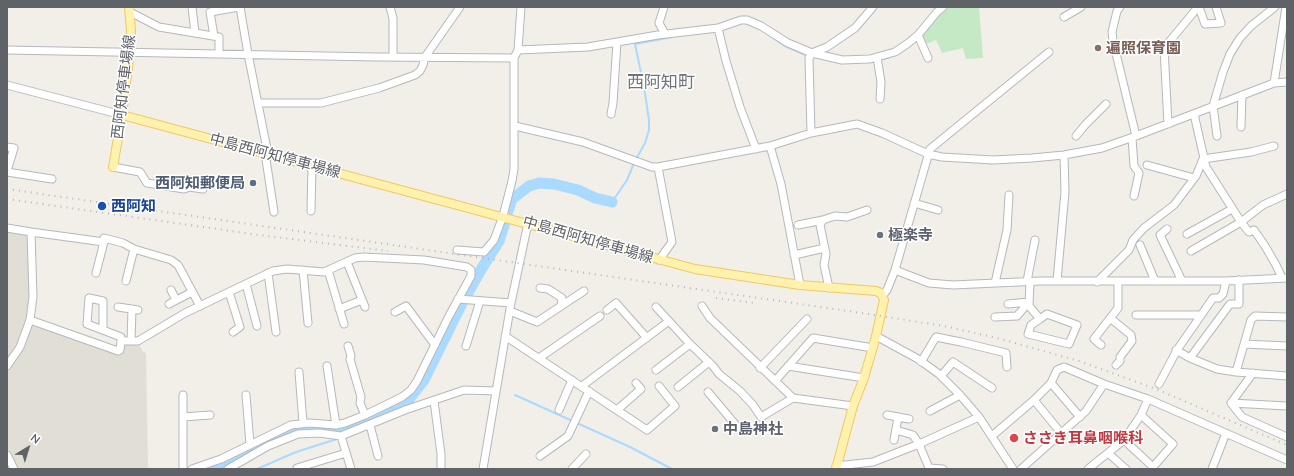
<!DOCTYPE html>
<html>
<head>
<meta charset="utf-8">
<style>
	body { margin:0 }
	#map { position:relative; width:1294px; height:476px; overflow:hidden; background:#f1efe8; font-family:Mulish,sans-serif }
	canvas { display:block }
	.frame { position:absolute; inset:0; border:8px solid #5f6368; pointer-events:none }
	.north { position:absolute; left:8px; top:428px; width:40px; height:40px; -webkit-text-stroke:3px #fff; paint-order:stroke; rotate:38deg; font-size:11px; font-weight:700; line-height:16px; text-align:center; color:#5f6368 }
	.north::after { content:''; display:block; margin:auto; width:14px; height:18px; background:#5f6368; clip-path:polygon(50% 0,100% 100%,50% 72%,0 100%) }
</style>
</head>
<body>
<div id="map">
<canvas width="1294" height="476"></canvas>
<div class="frame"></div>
<div class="north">N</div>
</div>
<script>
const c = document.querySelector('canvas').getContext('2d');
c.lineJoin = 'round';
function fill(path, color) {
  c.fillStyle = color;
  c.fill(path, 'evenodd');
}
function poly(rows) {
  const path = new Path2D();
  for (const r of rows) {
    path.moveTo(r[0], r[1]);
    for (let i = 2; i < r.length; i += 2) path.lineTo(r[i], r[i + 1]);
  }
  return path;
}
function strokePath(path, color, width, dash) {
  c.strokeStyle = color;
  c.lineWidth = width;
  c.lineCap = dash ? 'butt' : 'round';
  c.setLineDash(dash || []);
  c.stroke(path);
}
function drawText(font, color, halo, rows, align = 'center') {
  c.font = font + ' Mulish,"Noto Sans JP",sans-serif';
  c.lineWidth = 3;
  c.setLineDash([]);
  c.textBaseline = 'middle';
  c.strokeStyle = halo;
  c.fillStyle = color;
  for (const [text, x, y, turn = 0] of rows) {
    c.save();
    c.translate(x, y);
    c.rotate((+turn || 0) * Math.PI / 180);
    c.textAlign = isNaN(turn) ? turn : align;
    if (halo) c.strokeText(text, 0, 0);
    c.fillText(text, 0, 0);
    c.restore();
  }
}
const education = poly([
	[7,231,24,234,28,238,30,297,28,317,24,330,12,353,7,360],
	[32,322,118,352,122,342,138,342,143,352,146,353,148,469,17,469,7,447,7,372,22,351]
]);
const green = poly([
	[948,7,979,7,983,58,966,59,963,48,942,53,936,40,926,44,921,34,943,10]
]);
const stream = poly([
	[773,38,785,46,808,56],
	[879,60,890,57],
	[843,63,857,63],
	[636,159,645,143,649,130,649,120,644,87,635,44,672,37],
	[612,202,627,180,634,163],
	[515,395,630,447,672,469],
	[257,469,296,452,340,438]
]);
const river = poly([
	[507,214,512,199,529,186,539,183,554,184,578,190,595,198,612,202],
	[211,469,226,464,255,447,290,430,313,427,340,432,350,428,409,399,424,380,462,303,482,268,499,241,505,222]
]);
const minor = poly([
	[192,7,195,33],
	[240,7,248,54,268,154],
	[390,7,393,18,393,57],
	[664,7,659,23,665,34],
	[1120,7,1117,11,1112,32,1113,41,1136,136],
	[1199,7,1205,24,1221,23,1216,7],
	[130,12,159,27,219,37,219,53],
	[1064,17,1081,7],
	[718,28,726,61,740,107,756,149],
	[918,35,928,58],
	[214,36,210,12,239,7],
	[7,50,377,57,514,58],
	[518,50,588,47,658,35,718,28,741,20,747,20,761,26,788,43,812,53,842,60,870,59,895,52,907,44,918,35,937,12,943,7],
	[877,57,881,82,880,99],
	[1274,83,1286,7],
	[7,85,122,115],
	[258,103,321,103,379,88,415,75,420,71,423,65,425,57,460,7],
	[611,114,613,103,617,42],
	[1194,114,1206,167,1241,222,1249,232,1254,230,1265,246,1276,265,1282,278],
	[1168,124,1164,48,1198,7],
	[515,126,583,142,652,167,658,167,770,146,811,133,857,124,882,133,928,154,942,157,993,160,1032,158,1064,155,1102,148,1136,136,1274,83,1287,82],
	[1241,127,1242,95],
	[811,133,809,58,812,53,827,47,855,28,873,7],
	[1076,136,1085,125,1106,104],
	[1217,136,1213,106,1223,72,1230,54,1240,38,1251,26,1275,7],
	[1132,138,1134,166,1139,173,1134,196],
	[770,146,781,184,800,285],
	[7,147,14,148,7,171],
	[265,153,274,212],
	[1147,165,1194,178],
	[113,167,140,172,147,183,184,189,189,187,203,189],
	[658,167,672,242,659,260],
	[7,172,52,179],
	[914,203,938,210],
	[311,211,312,166],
	[798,225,823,220],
	[7,228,31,232,33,297,30,320,20,347,7,366],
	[1167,229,1160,235,1182,281],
	[31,232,104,242,104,238,123,243,134,249,171,260,178,265,200,306],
	[1187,234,1232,209],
	[1140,245,1155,281],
	[457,250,484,252,494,240,503,216,512,181,514,169,514,58,518,50,521,7],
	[1191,251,1241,222,1263,205,1287,194],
	[794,255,825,248],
	[347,262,365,307],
	[303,270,308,323],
	[328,270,344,324],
	[895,270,929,283,953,285,1040,281,1226,281,1287,278],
	[96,273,104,242],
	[268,273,276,332],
	[126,281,134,249],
	[1027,281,1035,240],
	[1030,281,1029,306,1040,319,1031,325,1028,334,1069,344,1077,325,1047,314,1040,319],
	[1057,281,1065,192,1064,155],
	[1097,282,1129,250,1133,240,1144,228,1174,205,1196,176,1203,159,1251,152,1274,146],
	[995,283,1007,230,1009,195],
	[246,284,257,326],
	[829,288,824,265,826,254,820,225,823,220,835,216,847,217,867,210],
	[171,290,176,300],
	[229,292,240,327,233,332],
	[882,296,887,290,895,270,930,149,1049,52],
	[458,299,511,303],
	[169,304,192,292],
	[1008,304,1029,302],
	[561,306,584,291],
	[702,306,710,318,793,398,853,406],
	[118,307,138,310],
	[656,307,690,344,713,366,719,374,740,391,753,405,761,417,793,398],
	[339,309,362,300],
	[607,310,616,303,647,338],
	[510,311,537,322,561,306,562,298,548,289,540,288],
	[395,312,406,306,435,345],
	[1136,315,1201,315],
	[995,317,1017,316,1029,302],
	[1287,317,1255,316,1251,320,1236,372,1287,376],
	[1110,318,1131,335,1132,341,1120,357,1120,361,1116,365],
	[30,320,118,351,120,350,121,341,138,341,185,313,273,271,287,269,324,272,355,258,364,257,424,260,467,267,471,270,471,276,449,316,417,381,411,390,402,397,365,415,345,423,336,425,309,423,291,425,221,459,192,469],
	[103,329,103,301,89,298,87,324,121,337,121,341],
	[505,336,647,430,675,406,659,386],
	[876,336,918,359,939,374,960,395,979,417,1013,469],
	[131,341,132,309],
	[1244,344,1287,346],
	[1101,345,1094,339,1118,308,1118,281],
	[348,346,351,356,350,359,361,397,360,403,365,415],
	[466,346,480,301],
	[1176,350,1190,358],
	[539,358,600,316],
	[921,362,936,337,961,342,1006,353,1007,367],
	[327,366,336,425],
	[788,366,864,378],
	[760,368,807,319],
	[656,370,690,344],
	[299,372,303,423],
	[1236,372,1217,369,1190,358,1230,304,1239,304,1239,280],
	[1253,373,1231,403,1242,417,1287,437],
	[941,376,953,362,992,388],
	[775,381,813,338,873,348],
	[1051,383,1080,417],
	[1159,384,1177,350,1213,298,1219,298,1223,294,1226,281],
	[582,386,669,321],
	[678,387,709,362],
	[708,392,740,430],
	[183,395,183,469],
	[246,395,250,444],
	[1034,400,1061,433],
	[434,401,441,454,441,469],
	[1231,403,1287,406],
	[559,410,572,380],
	[617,410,641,389,636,383],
	[930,411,960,395],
	[887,415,909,419],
	[183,417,210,415],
	[370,425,378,456],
	[896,430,913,435,919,444,929,468,943,469],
	[341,436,351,469],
	[992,436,1034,400,1051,383,1057,370,1064,367,1104,384,1148,399,1287,460],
	[894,440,898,417],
	[1124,440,1153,467,1173,444,1141,415],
	[1108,453,1126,469],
	[7,455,14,469],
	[540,456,568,436,589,391],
	[836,466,873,462,919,444,979,417],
	[228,469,268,446,298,434,319,433,341,436,405,410,464,390,496,391],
	[297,469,297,468,346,453],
	[483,469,511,303,528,223],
	[572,469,586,454],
	[1021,469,1086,411,1104,384],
	[1088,469,1124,440,1141,415,1148,399],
	[1212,469,1226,433]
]);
const major = poly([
	[122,115,695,269,800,285,876,291,881,293,884,300,876,336,864,378,853,406,836,469],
	[113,167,122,115,130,52,131,31,129,7]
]);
const rail = poly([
	[7,189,862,313,944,326,1001,339,1079,361,1156,389,1287,445],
	[7,199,259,235,388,251],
	[716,298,754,303]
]);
const markers = [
	[1098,48,4,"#8d6e63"],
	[253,183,4,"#5c6f8a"],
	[102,206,5,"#1a4fb4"],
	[880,235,4,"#6b7280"],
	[715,429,4,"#6b7280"],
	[1014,438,5,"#e0444e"]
];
const educationNames = [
	["遍照保育園",1106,48]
];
const streetNames = [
	["西阿知停車場線",124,87,-83],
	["中島西阿知停車場線",275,156,15],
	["中島西阿知停車場線",588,240,16]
];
const serviceNames = [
	["西阿知郵便局",245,183]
];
const transitNames = [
	["西阿知",111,206]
];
const worshipNames = [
	["極楽寺",888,235],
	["中島神社",723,429]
];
const healthNames = [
	["ささき耳鼻咽喉科",1023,438]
];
const quarterNames = [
	["西阿知町",661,83]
];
fill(education, '#e1ded6');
fill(green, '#c5e8c5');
strokePath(stream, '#aadaff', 2);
strokePath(river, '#aadaff', 11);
strokePath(minor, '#b5b8bc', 9);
strokePath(major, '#f2c960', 10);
strokePath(minor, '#fff', 7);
strokePath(major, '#fff2af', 8);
strokePath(rail, '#b6b7b8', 2, [1, 5]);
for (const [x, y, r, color] of markers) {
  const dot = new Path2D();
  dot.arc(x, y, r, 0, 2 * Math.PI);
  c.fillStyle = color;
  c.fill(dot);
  strokePath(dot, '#fff', 1.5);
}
drawText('bold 15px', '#785e54', '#fff', educationNames, 'left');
drawText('15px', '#5f6368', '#fff', streetNames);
drawText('bold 15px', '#4e5e75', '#fff', serviceNames, 'right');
drawText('bold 15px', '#164399', '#fff', transitNames, 'left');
drawText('bold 15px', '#5b616d', '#fff', worshipNames, 'left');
drawText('bold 15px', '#be3a42', '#fff', healthNames, 'left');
drawText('17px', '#70757a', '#fff', quarterNames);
</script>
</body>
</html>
